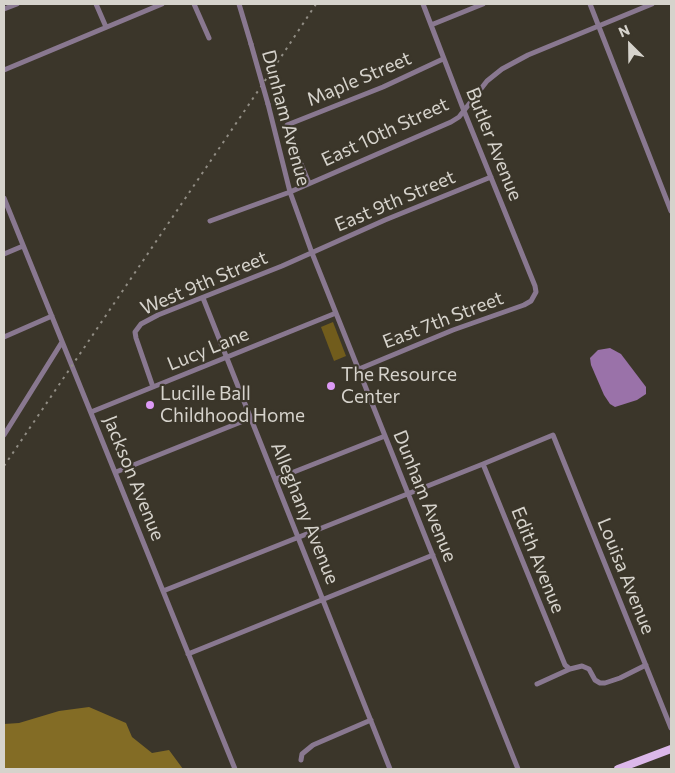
<!DOCTYPE html>
<html>
<head>
<meta charset="utf-8">
<style>
	body { margin:0 }
	#map { position:relative; width:675px; height:773px; overflow:hidden; background:#3b362a; font-family:Commissioner,sans-serif }
	canvas { display:block }
	.frame { position:absolute; inset:0; border:5px solid #d6d3cc; pointer-events:none }
	.north { position:absolute; left:605px; top:20px; width:50px; height:50px; -webkit-text-stroke:4px #3b362a; paint-order:stroke; rotate:337deg; font-size:14px; font-weight:700; line-height:20px; text-align:center; color:#d6d3cc }
	.north::after { content:''; display:block; margin:auto; width:18px; height:22px; background:#d6d3cc; clip-path:polygon(50% 0,100% 100%,50% 72%,0 100%) }
</style>
</head>
<body>
<div id="map">
<canvas width="675" height="773"></canvas>
<div class="frame"></div>
<div class="north">N</div>
</div>
<script>
const c = document.querySelector('canvas').getContext('2d');
c.lineJoin = 'round';
function fill(path, color) {
  c.fillStyle = color;
  c.fill(path, 'evenodd');
}
function poly(rows) {
  const path = new Path2D();
  for (const r of rows) {
    path.moveTo(r[0], r[1]);
    for (let i = 2; i < r.length; i += 2) path.lineTo(r[i], r[i + 1]);
  }
  return path;
}
function strokePath(path, color, width, dash) {
  c.strokeStyle = color;
  c.lineWidth = width;
  c.lineCap = dash ? 'butt' : 'round';
  c.setLineDash(dash || []);
  c.stroke(path);
}
function drawText(font, color, halo, rows, align = 'center') {
  c.font = font + ' Commissioner,sans-serif';
  c.lineWidth = 4.5;
  c.setLineDash([]);
  c.textBaseline = 'middle';
  c.strokeStyle = halo;
  c.fillStyle = color;
  for (const [text, x, y, turn = 0] of rows) {
    c.save();
    c.translate(x, y);
    c.rotate((+turn || 0) * Math.PI / 180);
    c.textAlign = isNaN(turn) ? turn : align;
    if (halo) c.strokeText(text, 0, 0);
    c.fillText(text, 0, 0);
    c.restore();
  }
}
const green = poly([
	[333,322,346,356,334,361,321,327]
]);
const forest = poly([
	[89,707,126,723,132,737,152,753,169,750,183,769,4,769,4,724,19,723,59,711]
]);
const water = poly([
	[610,348,621,354,646,387,646,394,637,400,615,407,610,404,604,395,591,365,590,358,598,350]
]);
const minor = poly([
	[96,4,106,27],
	[194,4,209,38],
	[239,4,251,44],
	[590,4,671,211],
	[4,9,17,4],
	[431,25,483,4],
	[4,70,162,4],
	[268,104,290,192,312,253,518,769],
	[309,183,298,157,287,125,383,87,443,59],
	[4,198,235,769],
	[210,221,290,192,451,122,459,117,487,81,502,69,528,55,652,4],
	[4,254,23,246],
	[203,298,390,769],
	[4,337,52,316],
	[359,369,453,330,524,305,531,301,536,292,535,286,464,111,423,4],
	[153,387,136,338,135,332,141,324,158,315,282,266,385,220,491,177],
	[91,412,336,313],
	[4,435,62,342],
	[483,464,565,665,570,669],
	[116,472,251,418],
	[276,479,385,436],
	[163,591,483,464,553,435,671,728],
	[188,654,433,555],
	[537,684,570,669,582,666,589,669,595,680,600,683,605,683,620,678,646,665],
	[301,760,302,754,313,745,371,720]
]);
const primary = poly([
	[618,769,671,749]
]);
const rail = poly([
	[4,466,283,54,316,4]
]);
const minorBridge = poly([
	[251,44,268,104]
]);
const markers = [
	[331,386,5,"#dc99f5"],
	[150,405,5,"#dc99f5"]
];
const streetNames = [
	["Maple Street",359,79,-23],
	["Dunham Avenue",286,118,75],
	["East 10th Street",385,132,-25],
	["Butler Avenue",494,144,68],
	["East 9th Street",395,201,-23],
	["West 9th Street",204,283,-23],
	["East 7th Street",443,320,-21],
	["Lucy Lane",208,349,-22],
	["Jackson Avenue",134,478,68],
	["Dunham Avenue",425,496,68],
	["Alleghany Avenue",305,513,68],
	["Edith Avenue",538,560,68],
	["Louisa Avenue",626,576,68]
];
const poiNames = [
	["The Resource",341,375],
	["Center",341,397],
	["Lucille Ball",160,394],
	["Childhood Home",160,416]
];
fill(green, '#715c1c');
fill(forest, '#836c25');
fill(water, '#9a72a9');
strokePath(minor, '#897890', 5);
strokePath(primary, '#dcb8ea', 8);
strokePath(rail, '#918d84', 2, [2.5, 5]);
strokePath(minorBridge, '#897890', 5);
for (const [x, y, r, color] of markers) {
  const dot = new Path2D();
  dot.arc(x, y, r, 0, 2 * Math.PI);
  c.fillStyle = color;
  c.fill(dot);
  strokePath(dot, '#3b362a', 2);
}
drawText('19px', '#d6d3cc', '#3b362a', streetNames);
drawText('19px', '#d6d3cc', '#3b362a', poiNames, 'left');
</script>
</body>
</html>
